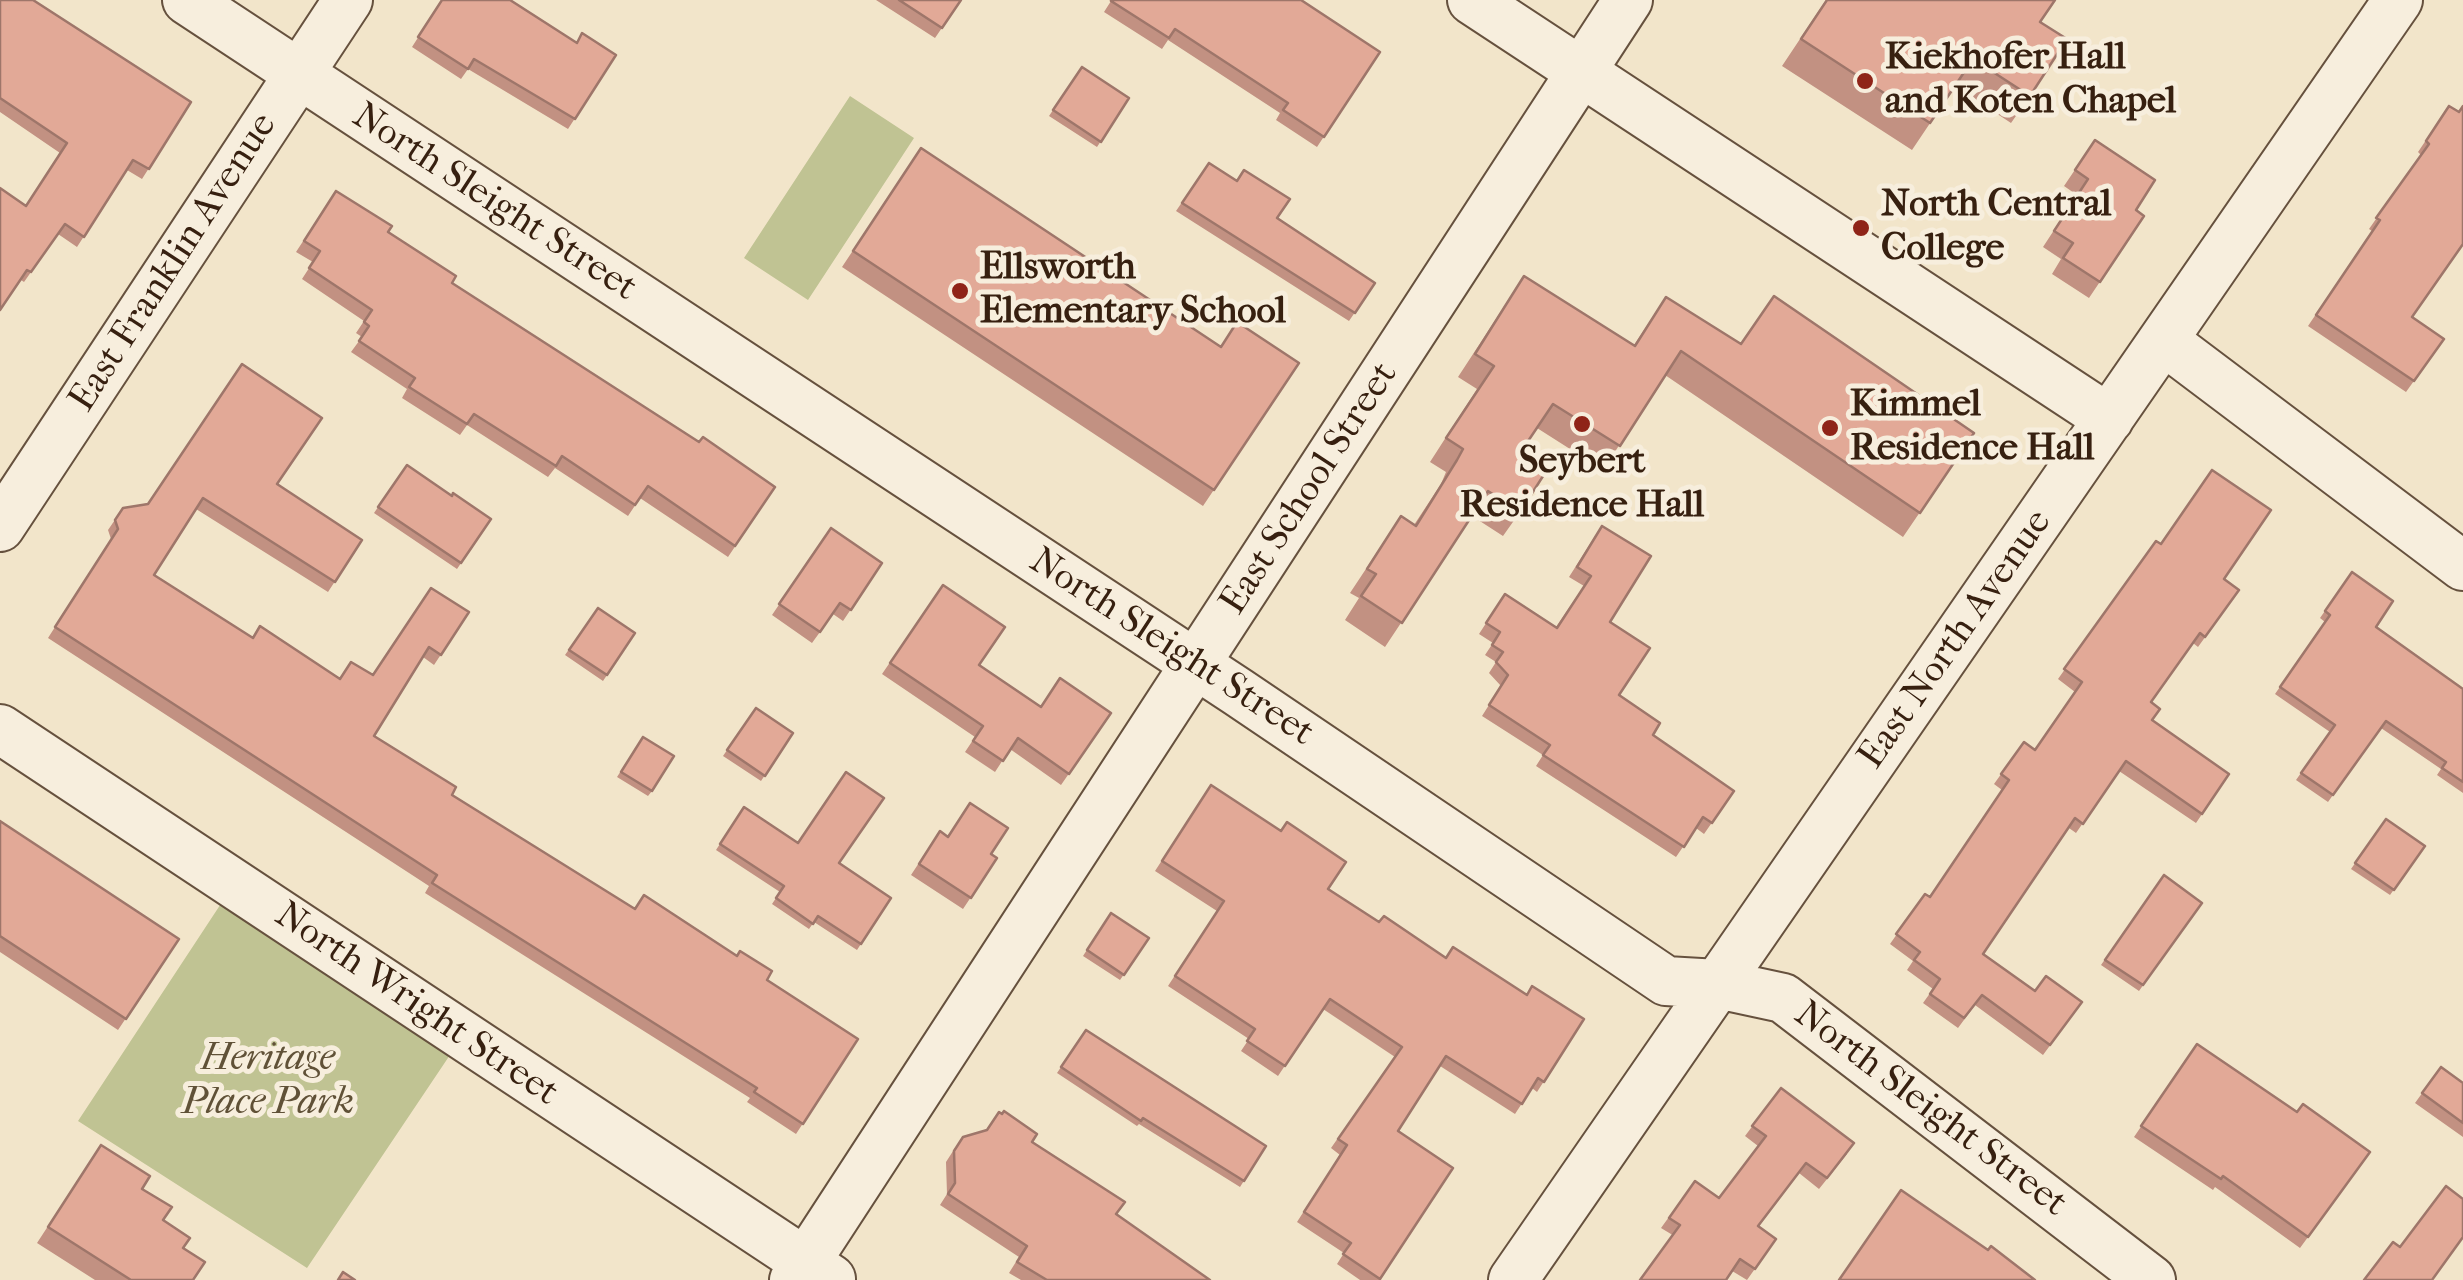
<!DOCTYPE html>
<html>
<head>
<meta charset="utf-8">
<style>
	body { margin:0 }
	canvas { display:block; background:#f2e5ca }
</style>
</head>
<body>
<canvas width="2463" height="1280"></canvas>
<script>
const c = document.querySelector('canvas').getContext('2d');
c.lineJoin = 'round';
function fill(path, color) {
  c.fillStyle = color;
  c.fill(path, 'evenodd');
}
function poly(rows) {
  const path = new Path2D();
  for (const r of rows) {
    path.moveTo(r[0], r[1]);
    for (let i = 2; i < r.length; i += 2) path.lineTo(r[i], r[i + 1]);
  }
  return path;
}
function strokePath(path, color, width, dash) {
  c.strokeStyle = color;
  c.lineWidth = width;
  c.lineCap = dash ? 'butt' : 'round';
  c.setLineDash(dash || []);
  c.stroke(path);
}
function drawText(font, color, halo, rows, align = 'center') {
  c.font = font + ' "IM FELL French Canon",serif';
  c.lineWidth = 10;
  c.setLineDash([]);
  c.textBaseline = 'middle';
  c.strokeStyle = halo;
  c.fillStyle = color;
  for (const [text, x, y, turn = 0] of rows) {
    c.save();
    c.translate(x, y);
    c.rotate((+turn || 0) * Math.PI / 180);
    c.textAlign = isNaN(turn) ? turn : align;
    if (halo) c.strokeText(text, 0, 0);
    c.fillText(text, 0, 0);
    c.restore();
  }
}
const green = poly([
	[850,96,914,138,808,300,744,258],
	[228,893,458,1043,307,1268,78,1121]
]);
const street = poly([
	[187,0,1238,692,1666,981,1718,984,1783,998,2151,1280],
	[1472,0,2109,419],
	[2163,340,2463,566],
	[0,527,348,0],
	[0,729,831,1279],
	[794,1280,1628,0],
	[1513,1280,2398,0]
]);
const wall = poly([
	[0,0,191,102,142,179,127,170,77,247,58,234,24,282,21,280,26,206,60,153,0,112],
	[442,0,577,43,616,55,568,129,468,69,461,79,412,47],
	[876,0,961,0,935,38],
	[1109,0,1301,0,1380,52,1317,147,1276,120,1280,113,1168,40,1162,49,1104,12,1111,1],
	[1826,0,2055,0,2040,22,2030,96,2011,123,1955,86,1912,150,1782,66],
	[1082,67,1129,98,1097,147,1049,116],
	[2449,106,2412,317,2444,339,2406,392,2308,326,2372,231,2369,229,2421,155,2418,152],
	[2095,140,2136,210,2144,216,2089,298,2052,274,2061,259,2043,247,2077,195,2064,186],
	[921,148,1220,346,1299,363,1203,506,842,267],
	[1209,163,1277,218,1375,283,1349,321,1176,211],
	[336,191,452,283,699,442,775,487,728,557,640,498,628,516,555,468,548,477,467,425,460,435,402,398,407,389,351,352,362,337,356,333,364,321,302,279,313,262,296,252],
	[1524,276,1634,345,1666,297,1740,344,1974,433,1903,537,1665,375,1603,470,1537,428,1518,456,1520,512,1503,536,1472,516,1385,647,1345,620,1359,598,1350,593,1401,516,1414,525,1441,484,1446,472,1430,462,1477,389,1458,377],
	[407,465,452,496,491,519,457,569,374,513],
	[277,484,362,540,328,592,196,509,154,575,252,637,340,679,373,675,469,612,434,665,423,657,374,736,452,795,634,909,767,980,858,1039,796,1134,747,1102,750,1098,425,893,429,886,48,638,111,539,108,530,123,508],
	[831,528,882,563,843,621,833,614,812,643,772,615],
	[1595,536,1610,622,1619,695,1653,735,1734,791,1704,834,1696,828,1676,857,1536,766,1543,755,1482,716,1501,686,1489,673,1496,662,1485,655,1493,643,1479,634,1505,594,1556,627,1584,586,1569,577],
	[2156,541,2224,579,2239,590,2198,647,2193,643,2151,702,2152,720,2229,774,2196,823,2119,771,2076,833,2069,828,1983,954,2035,991,2082,1002,2043,1055,1975,1005,1958,1028,1923,1003,1933,989,1907,970,1913,961,1890,944,1925,894,1930,897,2002,790,1994,784,2024,742,2035,750,2075,692,2058,679],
	[2352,572,2376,627,2463,689,2463,793,2437,775,2441,769,2381,728,2328,802,2296,780,2330,732,2275,694,2325,622,2320,618],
	[943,585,979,665,1040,707,1111,713,1061,785,1010,749,995,772,965,752,975,737,882,674],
	[598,608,635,633,603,681,565,655],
	[756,708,793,733,761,781,723,756],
	[643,737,652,791,648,796,617,777],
	[1211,785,1328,889,1379,922,1445,958,1584,1019,1537,1092,1532,1088,1515,1114,1440,1066,1398,1131,1453,1168,1380,1280,1360,1280,1337,1264,1344,1253,1297,1222,1340,1155,1331,1148,1395,1057,1323,1009,1278,1076,1241,1051,1249,1039,1168,986,1217,911,1155,871],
	[744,807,798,843,839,863,891,898,857,950,814,922,809,929,772,904,780,892,716,850],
	[2386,819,2425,846,2390,895,2351,869],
	[0,821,179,939,118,1030,0,952],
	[940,831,948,837,991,854,997,858,963,909,911,875],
	[2164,875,2202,903,2139,991,2101,965],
	[1111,913,1149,938,1120,980,1083,956],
	[1086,1030,1266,1146,1240,1187,1139,1124,1137,1126,1057,1073],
	[2197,1044,2297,1112,2370,1152,2300,1248,2215,1187,2213,1190,2134,1137],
	[2441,1067,2463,1083,2463,1137,2415,1103],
	[1781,1088,1847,1154,1819,1189,1799,1173,1759,1226,1776,1239,1747,1280,1661,1228,1695,1181,1719,1198,1758,1146,1745,1136],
	[1032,1142,1116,1214,1210,1280,1021,1280,1009,1273,1019,1257,940,1205,947,1194,946,1162,955,1148],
	[101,1145,142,1189,163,1220,193,1280,95,1280,37,1243]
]);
const building = poly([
	[0,0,33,0,191,102,149,169,133,160,84,237,65,224,31,272,27,270,0,310,0,188,26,206,67,143,0,98,0,0],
	[442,0,510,0,577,43,582,33,616,55,575,119,474,59,468,69,418,37,442,0],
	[899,0,961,0,942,28,899,0],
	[1112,0,1301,0,1380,52,1324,137,1283,110,1288,103,1175,29,1169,38,1111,1,1112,0],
	[1827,0,2055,0,2040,22,2067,39,2030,96,1973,59,1930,123,1801,39,1827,0],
	[1082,67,1129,98,1101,142,1053,110,1082,67],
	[2449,106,2459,112,2463,106,2463,244,2412,317,2444,339,2414,381,2316,315,2380,220,2376,218,2429,144,2426,141,2449,106],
	[2095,140,2155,180,2136,210,2144,216,2100,282,2063,258,2073,243,2054,231,2088,179,2075,170,2095,140],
	[921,148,1221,347,1237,322,1299,363,1214,490,853,251,921,148],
	[1209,163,1237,181,1244,170,1290,199,1277,218,1375,283,1355,313,1182,203,1209,163],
	[336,191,392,226,388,232,456,276,452,283,699,442,703,437,775,487,735,546,648,486,635,505,562,456,556,466,474,414,467,424,409,387,415,378,359,341,369,326,364,322,372,310,309,268,320,251,304,241,336,191],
	[1524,276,1635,346,1666,297,1741,344,1774,296,1974,433,1920,513,1681,351,1620,446,1553,404,1518,456,1545,473,1520,512,1488,491,1402,623,1361,596,1376,574,1367,569,1401,516,1416,526,1457,460,1463,449,1446,438,1494,366,1475,354,1524,276],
	[242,364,322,418,277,484,362,540,335,582,203,498,154,575,253,638,260,626,340,679,351,662,373,675,431,588,469,612,441,655,429,647,374,736,456,787,452,795,635,909,644,895,737,956,740,951,772,971,767,980,858,1039,803,1124,754,1092,757,1088,432,883,437,875,55,627,118,529,115,520,123,508,148,504,242,364],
	[407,465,452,496,453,493,491,519,461,563,378,507,407,465],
	[2212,470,2271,510,2224,579,2239,590,2205,637,2200,633,2151,702,2160,709,2152,720,2229,774,2202,814,2126,761,2083,824,2075,818,1983,954,2035,991,2046,976,2082,1002,2050,1045,1982,995,1964,1018,1930,994,1940,979,1914,960,1920,952,1896,934,1925,894,1930,897,2009,780,2001,774,2024,742,2035,750,2082,682,2064,669,2156,541,2161,544,2212,470],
	[1602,526,1651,556,1610,622,1650,648,1619,695,1660,723,1653,735,1734,791,1712,823,1703,817,1684,847,1543,755,1550,745,1489,705,1508,675,1496,662,1503,652,1492,645,1500,632,1486,623,1505,594,1557,628,1591,576,1577,567,1602,526],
	[831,528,882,563,851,610,840,603,820,632,779,604,831,528],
	[2352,572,2393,601,2376,627,2463,689,2463,782,2442,768,2446,762,2386,721,2333,795,2301,773,2335,725,2280,687,2330,615,2325,611,2352,572],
	[943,585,1005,627,979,665,1041,707,1060,678,1111,713,1069,774,1018,738,1003,761,973,741,983,726,890,663,943,585],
	[598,608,635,633,607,675,569,650,598,608],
	[756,708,793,733,765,776,727,750,756,708],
	[643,737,674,756,652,791,621,772,643,737],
	[846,772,884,798,839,863,891,898,861,944,818,916,813,924,776,898,784,886,720,844,744,807,798,843,846,772],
	[1211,785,1281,831,1287,822,1346,862,1328,889,1379,922,1384,916,1446,958,1453,947,1527,995,1532,986,1584,1019,1544,1082,1538,1078,1522,1104,1446,1056,1398,1131,1453,1168,1380,1279,1343,1254,1351,1243,1304,1212,1347,1145,1338,1139,1402,1047,1330,999,1285,1066,1247,1041,1255,1029,1175,976,1224,901,1162,861,1211,785],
	[970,803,1008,828,991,854,997,858,971,898,919,864,940,831,948,837,970,803],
	[2386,819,2425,846,2394,890,2355,863,2386,819],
	[0,821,179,939,126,1019,0,936,0,821],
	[2164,875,2202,903,2143,985,2105,960,2164,875],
	[1111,913,1149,938,1124,975,1087,950,1111,913],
	[1086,1030,1266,1146,1244,1181,1143,1118,1141,1121,1061,1067,1086,1030],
	[2197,1044,2297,1112,2303,1104,2370,1152,2308,1237,2223,1176,2221,1179,2141,1126,2197,1044],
	[2441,1067,2463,1083,2463,1123,2422,1093,2441,1067],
	[1781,1088,1854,1143,1827,1178,1806,1163,1758,1226,1776,1239,1755,1269,1740,1259,1726,1280,1640,1280,1680,1225,1669,1218,1695,1181,1719,1198,1766,1136,1752,1126,1781,1088],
	[1004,1111,1037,1134,1032,1142,1125,1202,1116,1214,1210,1280,1047,1280,1017,1262,1027,1246,948,1194,955,1183,954,1151,963,1137,987,1130,999,1112,1002,1114,1004,1111],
	[101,1145,150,1176,142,1189,172,1207,163,1220,190,1238,183,1248,205,1262,193,1280,131,1280,48,1227,101,1145],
	[2446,1186,2463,1199,2463,1237,2432,1280,2364,1280,2393,1242,2400,1247,2446,1186],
	[1901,1190,1988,1250,1991,1246,2035,1280,1839,1280,1901,1190],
	[343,1272,355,1280,338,1280,343,1272]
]);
const markers = [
	[1865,81,10,"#8f2418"],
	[1861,228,10,"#8f2418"],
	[960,291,10,"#8f2418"],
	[1582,424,10,"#8f2418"],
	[1830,428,10,"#8f2418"]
];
const poiNames = [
	["Kiekhofer Hall",1885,59],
	["and Koten Chapel",1885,103],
	["North Central",1881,206],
	["College",1881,250],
	["Ellsworth",980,269],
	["Elementary School",980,313],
	["Kimmel",1850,406],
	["Residence Hall",1850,450],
	["Seybert",1582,463,"center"],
	["Residence Hall",1582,507,"center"]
];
const streetNames = [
	["North Sleight Street",494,203,33],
	["East Franklin Avenue",174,263,-57],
	["East School Street",1310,489,-57],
	["East North Avenue",1956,640,-55],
	["North Sleight Street",1171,648,33],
	["North Wright Street",416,1005,34],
	["North Sleight Street",1930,1110,37]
];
const parkNames = [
	["Heritage",268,1060],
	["Place Park",268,1104]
];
fill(green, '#c0c393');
strokePath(street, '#66513e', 52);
strokePath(street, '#f7eedd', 48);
fill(wall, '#c29182');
fill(building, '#e2a997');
strokePath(building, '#9e766a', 2.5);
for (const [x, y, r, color] of markers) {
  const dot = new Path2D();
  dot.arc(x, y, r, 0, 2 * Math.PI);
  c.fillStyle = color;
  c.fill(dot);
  strokePath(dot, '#f7eedd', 4);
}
drawText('bold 38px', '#372010', '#f7eedd', poiNames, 'left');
drawText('38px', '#372010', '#f7eedd', streetNames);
drawText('italic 38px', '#605137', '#f7eedd', parkNames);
</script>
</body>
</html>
